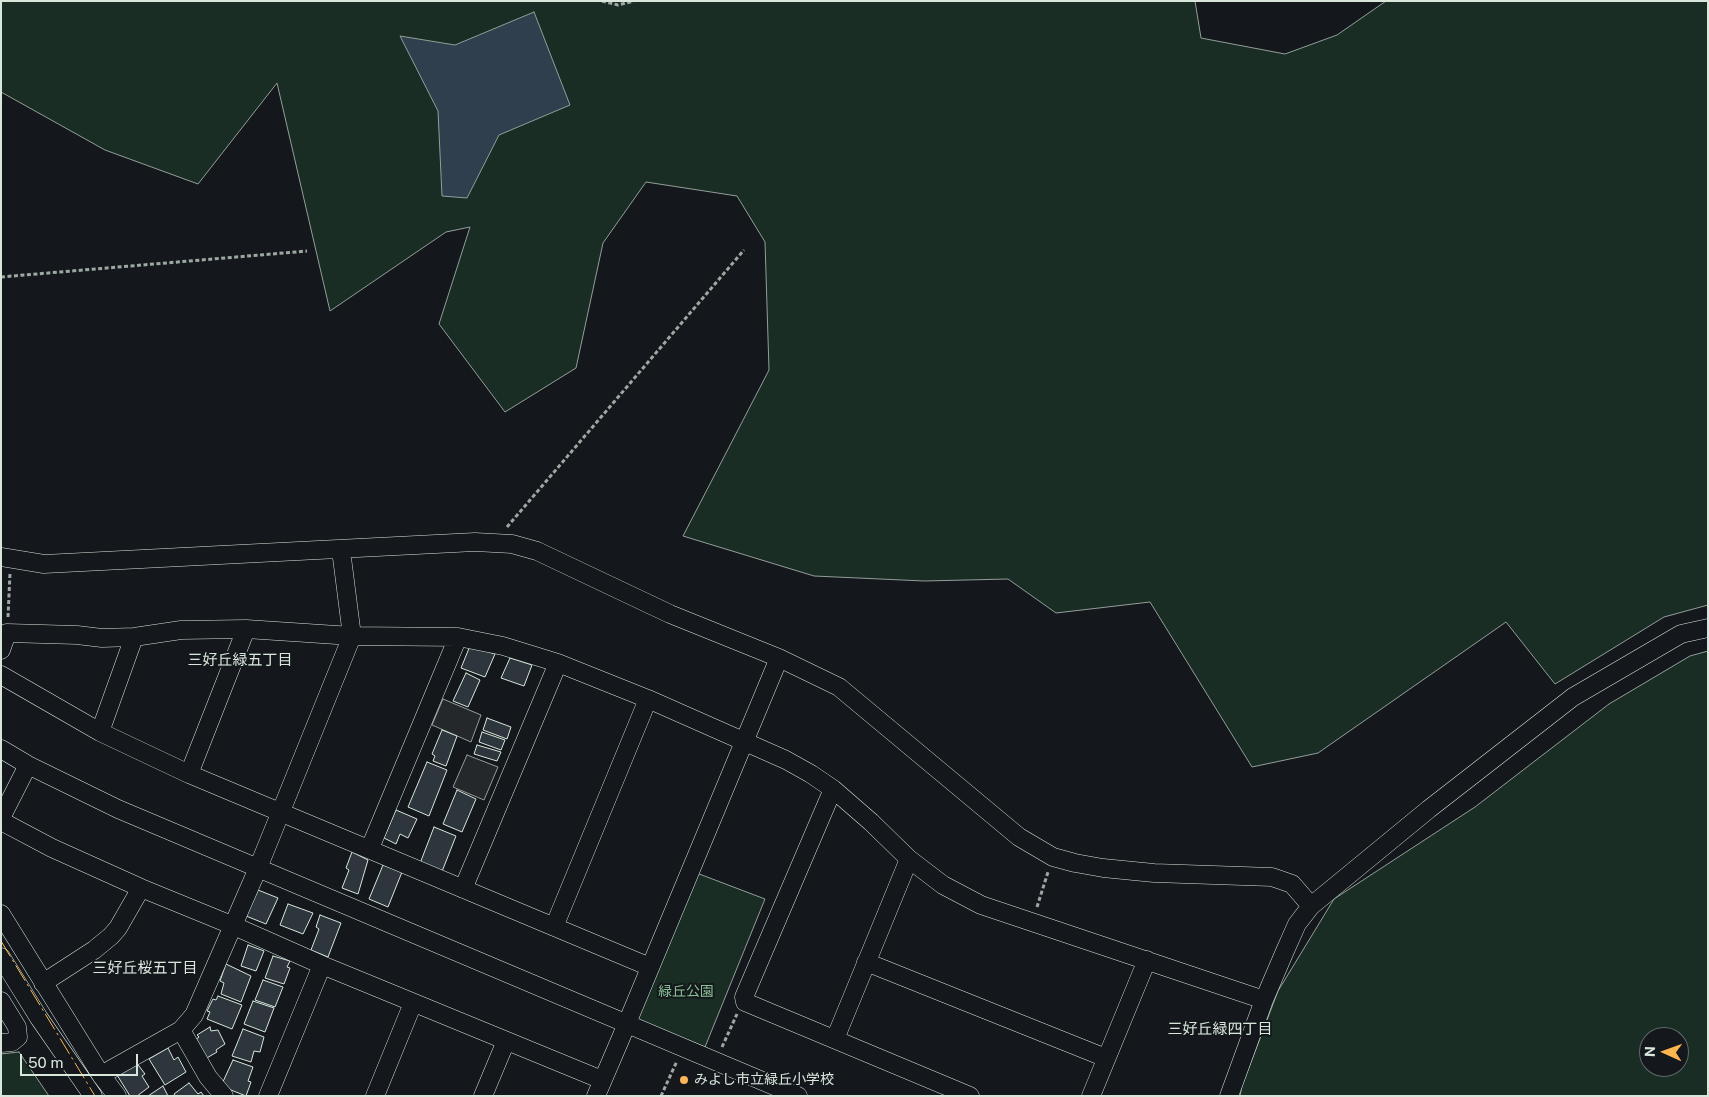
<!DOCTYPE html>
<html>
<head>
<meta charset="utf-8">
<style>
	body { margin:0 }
	#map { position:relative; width:1709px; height:1097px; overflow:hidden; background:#14181c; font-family:"Public Sans",sans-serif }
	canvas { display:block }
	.frame { position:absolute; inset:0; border:2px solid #d8e6dc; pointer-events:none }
	.north { position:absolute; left:1639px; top:1027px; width:50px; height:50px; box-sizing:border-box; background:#14181c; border:1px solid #626a69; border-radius:50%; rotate:272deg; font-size:14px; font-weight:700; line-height:20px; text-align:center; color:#d8e6dc }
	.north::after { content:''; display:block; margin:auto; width:18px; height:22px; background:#ffb74d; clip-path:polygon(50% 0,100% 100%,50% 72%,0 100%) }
	.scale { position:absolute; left:20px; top:1054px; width:118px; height:22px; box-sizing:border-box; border:2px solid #d8e6dc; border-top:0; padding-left:6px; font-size:15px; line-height:18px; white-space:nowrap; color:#d8e6dc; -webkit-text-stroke:4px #14181c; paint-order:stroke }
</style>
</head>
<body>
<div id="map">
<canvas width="1709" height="1097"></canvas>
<div class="frame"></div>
<div class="north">N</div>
<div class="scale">50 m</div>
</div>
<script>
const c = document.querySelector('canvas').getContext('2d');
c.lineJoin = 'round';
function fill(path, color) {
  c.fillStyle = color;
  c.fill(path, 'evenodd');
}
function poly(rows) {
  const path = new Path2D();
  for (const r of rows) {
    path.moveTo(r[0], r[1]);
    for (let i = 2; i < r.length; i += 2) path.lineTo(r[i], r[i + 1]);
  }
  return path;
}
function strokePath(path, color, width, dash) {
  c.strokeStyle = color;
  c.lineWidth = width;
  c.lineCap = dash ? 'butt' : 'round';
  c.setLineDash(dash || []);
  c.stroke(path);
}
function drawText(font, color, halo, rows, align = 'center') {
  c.font = font + ' "Public Sans","Noto Sans JP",sans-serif';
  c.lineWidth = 4;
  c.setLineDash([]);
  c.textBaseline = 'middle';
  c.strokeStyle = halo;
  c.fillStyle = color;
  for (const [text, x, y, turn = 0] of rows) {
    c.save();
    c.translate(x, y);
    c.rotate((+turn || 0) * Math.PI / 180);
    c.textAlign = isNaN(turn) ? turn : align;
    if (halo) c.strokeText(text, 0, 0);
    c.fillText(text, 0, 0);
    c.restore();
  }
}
const green = poly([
	[1,1,1195,1,1201,38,1285,54,1337,35,1386,1,1708,1,1708,605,1664,617,1555,684,1506,622,1318,753,1252,767,1150,602,1056,613,1008,579,924,581,814,576,683,536,769,370,765,242,737,196,646,182,603,243,576,368,505,412,439,324,470,227,446,232,330,311,277,83,198,184,105,150,1,92,1,1],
	[1708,651,1708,1096,1240,1096,1242,1086,1278,991,1334,899,1475,807,1609,704,1690,656,1708,651],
	[1649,1037,1679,1037,1679,1067,1649,1067,1649,1037],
	[694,872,765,899,705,1047,632,1018,694,872],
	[19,1052,49,1096,1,1096,1,1054,19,1052]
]);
const parking = poly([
	[443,699,481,715,471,742,432,725,443,699],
	[467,755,498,767,484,800,453,787,467,755]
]);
const water = poly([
	[534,12,570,105,499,135,467,198,442,196,438,111,400,36,455,45,534,12]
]);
const building = poly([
	[470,646,495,654,485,677,461,668,470,646],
	[510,658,532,665,524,686,501,678,510,658],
	[466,673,480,680,468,707,453,701,466,673],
	[487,718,511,727,507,739,483,730,487,718],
	[442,730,457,736,446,766,433,761,435,756,432,754,442,730],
	[482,732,505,740,501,750,479,742,482,732],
	[477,745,501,752,497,761,474,754,477,745],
	[427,762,447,770,429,816,408,807,427,762],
	[457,790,476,799,462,832,443,824,457,790],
	[396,810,417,819,408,838,400,834,396,844,384,838,396,810],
	[434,827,456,836,441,874,419,866,434,827],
	[352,852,368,860,358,894,342,888,349,870,346,868,352,852],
	[383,865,402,872,388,907,369,899,383,865],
	[258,890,278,898,266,924,246,916,258,890],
	[288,904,313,913,303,934,280,925,288,904],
	[320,915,341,923,328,957,311,950,319,929,316,927,320,915],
	[248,945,264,951,256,971,241,966,248,945],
	[273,956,290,961,287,967,290,968,284,984,265,978,273,956],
	[226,964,251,976,241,1002,221,994,224,983,220,981,226,964],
	[263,980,283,987,275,1007,255,1000,263,980],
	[218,996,242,1005,232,1029,207,1019,210,1012,207,1011,213,999,216,1000,218,996],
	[253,1001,274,1008,265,1032,244,1024,253,1001],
	[210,1027,211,1031,218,1030,225,1044,216,1050,217,1052,205,1059,194,1041,199,1037,197,1035,210,1027],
	[243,1029,264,1037,260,1052,254,1051,251,1062,232,1056,243,1029],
	[168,1048,174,1060,178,1057,186,1072,165,1085,149,1059,168,1048],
	[233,1060,253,1067,248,1081,251,1082,246,1096,221,1086,233,1060],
	[136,1062,145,1074,142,1076,149,1087,137,1096,130,1096,117,1075,136,1062],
	[189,1083,198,1094,201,1092,204,1096,175,1096,174,1094,189,1083],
	[163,1086,168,1096,148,1096,163,1086]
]);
const path = poly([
	[602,1,618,5,634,1],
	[1,277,307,251],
	[507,527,744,250],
	[8,617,10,573],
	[1037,907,1048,872],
	[722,1047,737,1014],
	[661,1096,677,1061]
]);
const minor = poly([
	[1,557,44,564,475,542,512,544,537,551,670,614,779,658,839,687,1019,837,1053,857,1075,863,1103,868,1154,873,1272,877,1292,884,1311,906],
	[1,650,7,633,77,635,102,638,134,637,181,630,246,629,352,636,458,637,503,646,558,663,648,699,786,760,811,774,833,789,871,822,909,859,943,885,981,905,1264,1000],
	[1,675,100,732,189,774,650,967],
	[100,732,134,637],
	[1,749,28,765,118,809,798,1096],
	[189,774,246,629],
	[833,789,744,997,745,1002,970,1096],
	[1,818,28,765],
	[1,821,52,848,141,888,234,926,322,965,602,1080],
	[370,848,458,637],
	[463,889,558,663],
	[1,914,101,1075,117,1096],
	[554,927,648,699],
	[1,957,39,1018,93,1096],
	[866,962,1106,1058],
	[43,983,94,950,111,936,118,928,141,888],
	[1,1001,17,1027,18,1037,12,1042,1,1043],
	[181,1030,208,1077,224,1096],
	[835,1039,909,859],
	[101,1075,181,1030,194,1015,258,868,352,636,341,550],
	[268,1096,322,965],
	[375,1096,413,1003],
	[483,1096,506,1041],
	[596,1096,620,1040,779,658],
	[1091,1096,1147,960],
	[1229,1096,1264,1000,1285,951,1297,924,1311,906,1429,809,1573,697,1681,634,1708,628]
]);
const power = poly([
	[1,941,95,1096]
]);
const markers = [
	[684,1080,5,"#ffb74d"]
];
const parkNames = [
	["緑丘公園",686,992]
];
const poiNames = [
	["みよし市立緑丘小学校",694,1080]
];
const neighbourhoodNames = [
	["三好丘緑五丁目",240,660],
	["三好丘桜五丁目",145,968],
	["三好丘緑四丁目",1220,1029]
];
fill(green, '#1a2d24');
strokePath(green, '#939e99', 1);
fill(parking, '#24282b');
strokePath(parking, '#939e99', 1);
fill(water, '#2f3f4d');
strokePath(water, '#939e99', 1);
fill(building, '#2c363c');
strokePath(building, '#d8e6dc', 1);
strokePath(minor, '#d8e6dc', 19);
strokePath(path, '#9da8a2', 3, [4, 2.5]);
strokePath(minor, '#14181c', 18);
strokePath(power, '#ffb74d', 1, [18, 4, 2.5, 4]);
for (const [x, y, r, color] of markers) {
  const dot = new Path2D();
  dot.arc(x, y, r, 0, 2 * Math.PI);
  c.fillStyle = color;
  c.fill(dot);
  strokePath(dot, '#14181c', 2);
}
drawText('14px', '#8ac095', '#14181c', parkNames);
drawText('14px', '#d8e6dc', '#14181c', poiNames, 'left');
drawText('15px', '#d8e6dc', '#14181c', neighbourhoodNames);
</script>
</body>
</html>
